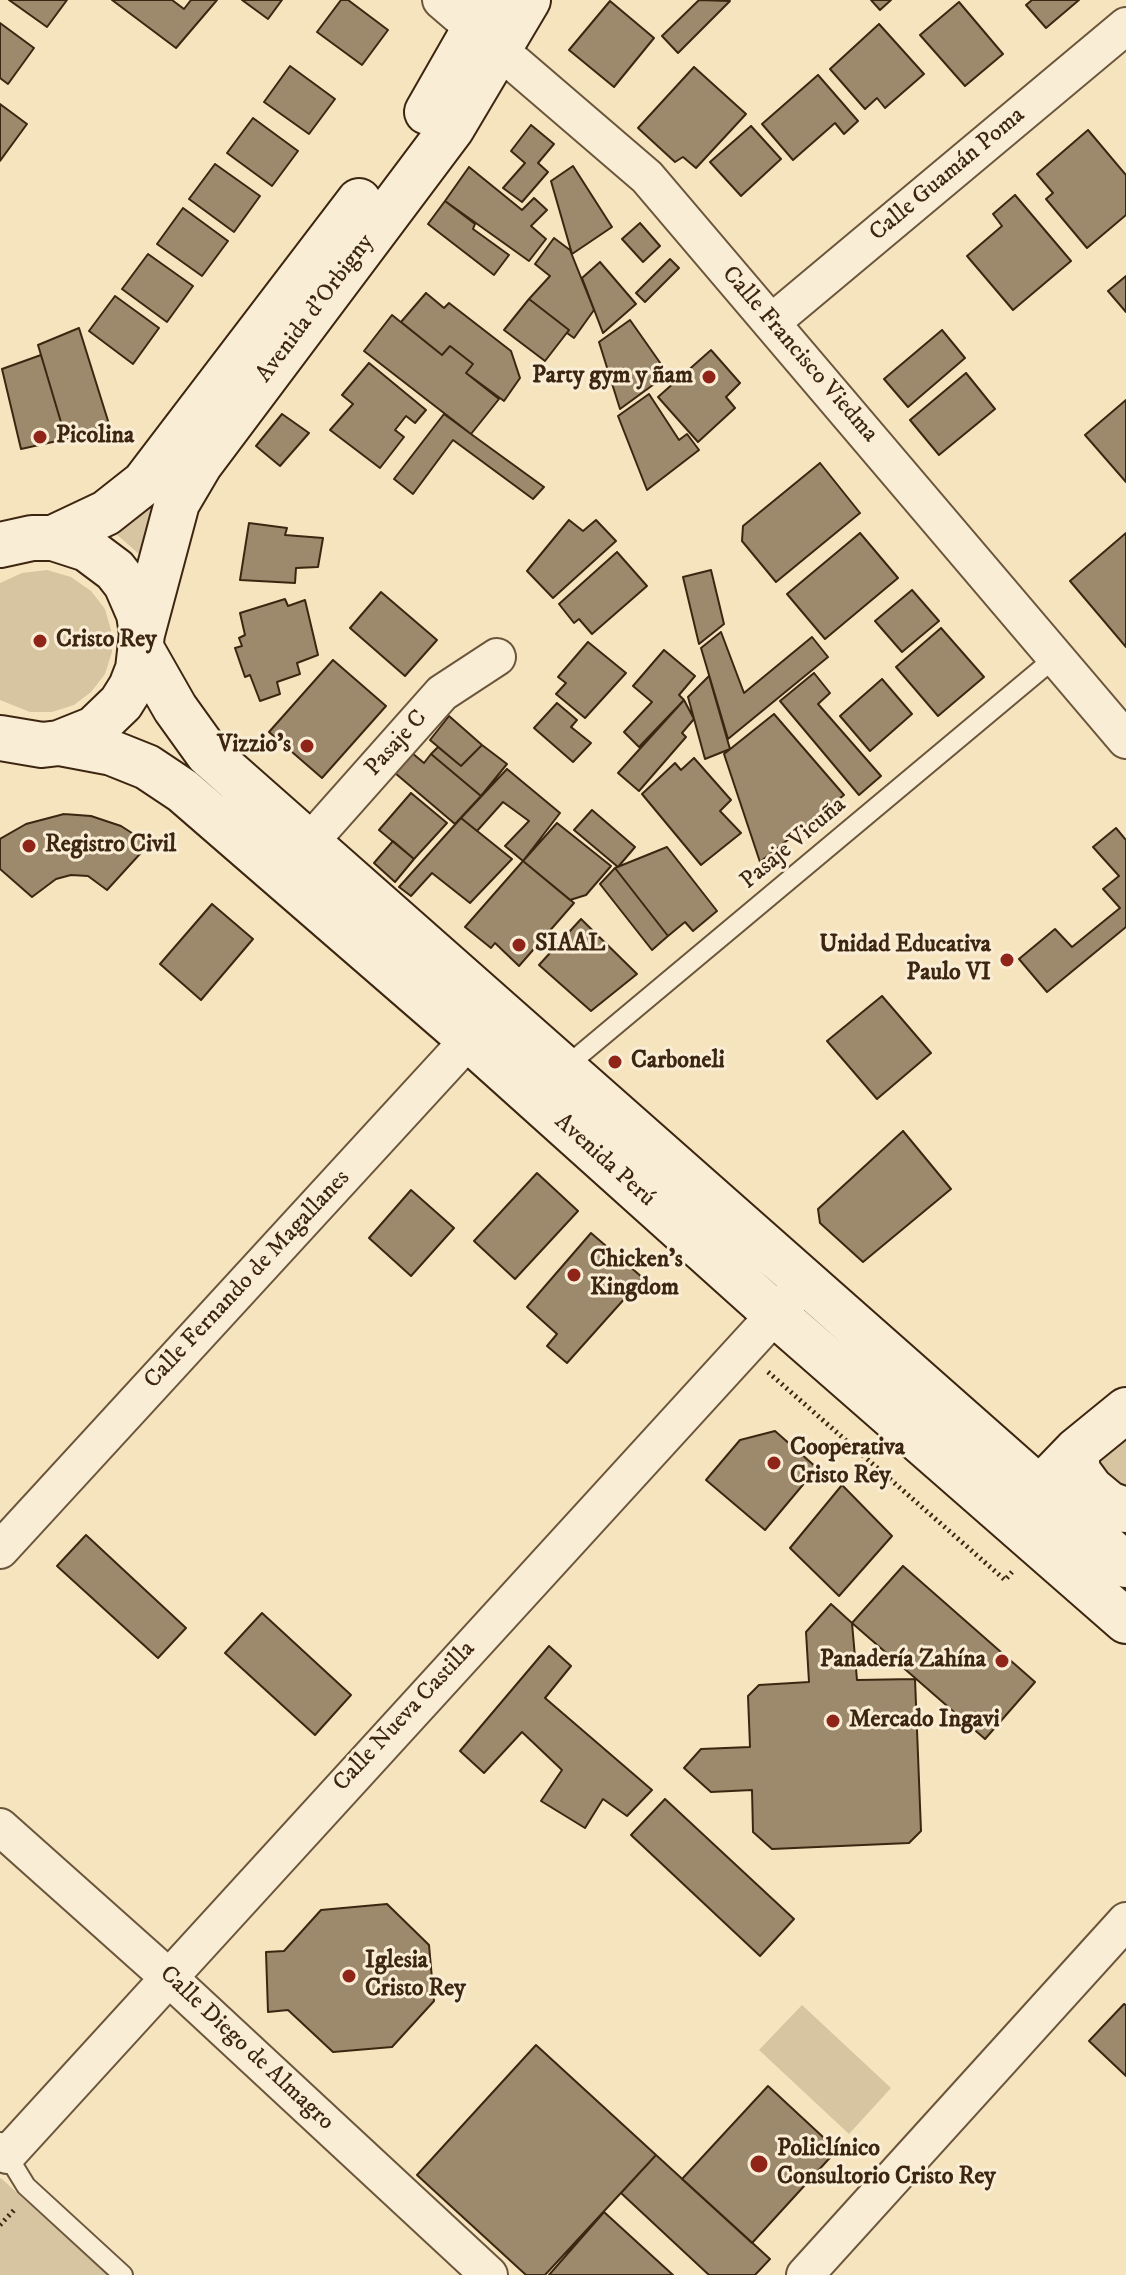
<!DOCTYPE html>
<html>
<head>
<meta charset="utf-8">
<style>
	body { margin:0 }
	canvas { display:block; background:#f6e4be }
</style>
</head>
<body>
<canvas width="1126" height="2275"></canvas>
<script>
const c = document.querySelector('canvas').getContext('2d');
c.lineJoin = 'round';
function fill(path, color) {
  c.fillStyle = color;
  c.fill(path, 'evenodd');
}
function poly(rows) {
  const path = new Path2D();
  for (const r of rows) {
    path.moveTo(r[0], r[1]);
    for (let i = 2; i < r.length; i += 2) path.lineTo(r[i], r[i + 1]);
  }
  return path;
}
function strokePath(path, color, width, dash) {
  c.strokeStyle = color;
  c.lineWidth = width;
  c.lineCap = dash ? 'butt' : 'round';
  c.setLineDash(dash || []);
  c.stroke(path);
}
function drawText(font, color, halo, rows, align = 'center') {
  c.font = font + ' "IM FELL DW Pica",serif';
  c.lineWidth = 6;
  c.setLineDash([]);
  c.textBaseline = 'middle';
  c.strokeStyle = halo;
  c.fillStyle = color;
  for (const [text, x, y, turn = 0] of rows) {
    c.save();
    c.translate(x, y);
    c.rotate((+turn || 0) * Math.PI / 180);
    c.textAlign = isNaN(turn) ? turn : align;
    if (halo) c.strokeText(text, 0, 0);
    c.fillText(text, 0, 0);
    c.restore();
  }
}
const green = poly([
	[161,489,150,513,140,555,113,531],
	[47,570,71,577,91,591,105,609,111,630,112,652,105,674,91,692,74,705,52,712,30,712,0,700,0,583,22,573],
	[1126,1428,1126,1489,1098,1472,1092,1458],
	[802,2005,891,2088,849,2134,759,2050],
	[0,2178,2,2179,107,2275,0,2275]
]);
const building = poly([
	[9,0,67,0,47,27,9,0],
	[112,0,172,0,184,9,191,0,217,0,176,48,112,0],
	[242,0,282,0,268,19,242,0],
	[341,0,348,0,388,30,362,65,317,32,341,0],
	[699,0,730,1,678,53,662,36,699,0],
	[871,0,891,0,880,10,871,0],
	[1032,0,1079,0,1046,28,1026,5,1032,0],
	[610,1,654,38,614,87,569,50,610,1],
	[959,2,1003,54,965,86,920,35,959,2],
	[0,23,34,48,8,84,0,78,0,23],
	[879,24,924,74,885,108,877,98,865,109,830,69,879,24],
	[290,66,335,99,309,134,264,102,290,66],
	[694,67,746,114,696,168,683,157,675,162,638,128,694,67],
	[818,75,858,121,844,134,835,123,793,160,762,124,818,75],
	[0,104,27,124,0,161,0,104],
	[253,118,298,151,272,186,227,153,253,118],
	[531,125,554,144,538,163,548,172,522,202,503,188,525,163,511,151,531,125],
	[751,126,781,159,741,196,710,162,751,126],
	[1088,130,1126,175,1126,215,1087,248,1046,199,1053,193,1037,174,1088,130],
	[215,164,260,196,234,232,189,199,215,164],
	[573,166,612,227,572,254,551,181,573,166],
	[469,167,522,210,534,198,547,210,531,226,546,239,529,261,445,201,469,167],
	[1015,195,1071,261,1013,310,967,256,1002,226,993,214,1015,195],
	[445,201,475,224,473,229,509,255,494,275,428,224,445,201],
	[183,208,228,241,202,276,157,244,183,208],
	[640,223,660,246,643,262,622,239,640,223],
	[554,238,570,250,594,310,574,338,567,333,569,330,529,299,550,276,535,264,554,238],
	[148,254,193,286,167,322,122,289,148,254],
	[670,259,679,268,645,302,636,293,670,259],
	[600,262,636,304,603,333,582,278,600,262],
	[1126,276,1126,312,1108,291,1126,276],
	[426,293,444,308,449,303,511,351,520,378,504,401,466,373,473,364,450,346,442,355,401,322,426,293],
	[115,296,159,328,133,364,89,331,115,296],
	[529,299,569,330,545,361,504,330,529,299],
	[392,315,442,355,450,346,473,364,466,373,499,399,471,434,364,351,392,315],
	[630,320,668,374,620,409,599,342,630,320],
	[79,328,109,424,66,439,38,345,79,328],
	[942,330,965,358,908,407,884,379,942,330],
	[711,350,740,383,726,397,735,408,698,442,658,397,711,350],
	[41,355,66,439,21,449,2,369,41,355],
	[369,363,426,410,415,423,406,416,395,430,404,437,380,468,330,430,353,404,342,395,369,363],
	[966,373,995,409,939,455,910,420,966,373],
	[649,394,679,440,687,434,699,450,647,490,618,416,649,394],
	[1126,400,1126,482,1085,435,1126,400],
	[282,414,309,433,280,466,256,446,282,414],
	[444,414,471,434,544,487,533,499,453,440,413,494,394,479,444,414],
	[820,463,860,513,776,582,742,541,743,526,820,463],
	[569,520,583,531,596,520,616,541,553,598,527,571,569,520],
	[249,523,287,528,285,535,323,538,318,567,296,568,295,583,240,580,249,523],
	[860,533,898,578,825,639,787,594,860,533],
	[1126,533,1126,647,1070,581,1126,533],
	[617,552,647,586,592,634,579,619,574,623,559,604,617,552],
	[711,570,724,624,699,644,683,577,711,570],
	[912,590,939,621,902,652,875,621,912,590],
	[381,592,437,640,405,676,350,628,381,592],
	[285,599,288,606,305,600,318,655,297,663,300,674,277,682,280,694,260,701,250,675,245,677,235,648,242,646,239,638,245,635,240,613,285,599],
	[941,628,984,677,938,716,896,667,941,628],
	[721,632,744,693,812,637,828,657,728,739,701,648,721,632],
	[588,642,626,673,585,718,556,694,566,683,558,677,588,642],
	[664,650,695,676,679,695,684,700,639,747,624,732,652,702,633,686,664,650],
	[333,660,386,706,322,778,269,732,333,660],
	[814,673,830,693,818,704,881,776,859,795,780,701,814,673],
	[709,676,730,749,705,759,688,697,709,676],
	[882,679,912,714,870,751,840,716,882,679],
	[684,700,694,719,682,733,686,737,639,791,618,773,684,700],
	[557,703,577,720,571,727,591,743,573,762,534,728,557,703],
	[774,714,844,795,760,862,724,754,774,714],
	[449,716,482,745,461,766,430,740,449,716],
	[482,745,507,764,481,796,431,754,438,747,461,766,482,745],
	[412,753,424,763,431,754,481,796,455,824,395,773,412,753],
	[694,758,731,800,720,811,741,833,701,865,642,794,675,763,681,770,694,758],
	[507,769,560,813,523,861,505,846,529,821,503,802,477,831,461,818,507,769],
	[411,793,447,823,414,859,379,830,411,793],
	[592,810,635,847,618,867,574,830,592,810],
	[64,814,91,816,121,826,149,844,107,890,88,876,71,875,56,879,32,897,0,869,0,839,26,824,64,814],
	[461,818,512,859,470,903,432,873,411,896,399,887,461,818],
	[557,823,611,866,586,895,570,900,523,861,557,823],
	[1116,828,1126,840,1126,927,1047,992,1019,959,1055,929,1072,947,1120,908,1103,889,1119,876,1093,847,1116,828],
	[393,841,414,859,395,882,374,863,393,841],
	[667,847,717,911,693,931,685,922,668,936,615,868,667,847],
	[523,861,574,903,519,966,495,943,491,948,465,927,523,861],
	[615,868,668,936,652,950,600,884,615,868],
	[212,904,253,939,201,1000,160,964,212,904],
	[581,919,637,974,591,1011,539,965,581,919],
	[882,996,931,1053,877,1099,827,1041,882,996],
	[903,1131,951,1189,863,1262,820,1223,818,1209,903,1131],
	[537,1173,578,1211,515,1279,474,1241,537,1173],
	[411,1190,454,1228,411,1276,369,1238,411,1190],
	[591,1233,643,1278,567,1363,547,1346,557,1334,527,1307,591,1233],
	[775,1431,817,1468,765,1530,706,1480,740,1440,775,1431],
	[842,1485,892,1536,839,1596,790,1548,842,1485],
	[86,1535,186,1628,158,1658,57,1566,86,1535],
	[903,1566,1035,1682,985,1739,852,1623,903,1566],
	[831,1604,852,1623,857,1680,915,1679,921,1831,909,1843,772,1849,753,1832,752,1790,711,1792,684,1768,701,1749,750,1747,748,1696,759,1685,809,1682,806,1632,831,1604],
	[262,1613,351,1695,315,1735,225,1653,262,1613],
	[549,1646,571,1666,545,1698,652,1790,627,1816,603,1799,585,1828,541,1801,562,1770,522,1732,484,1773,460,1751,549,1646],
	[665,1799,794,1919,760,1956,631,1835,665,1799],
	[387,1904,429,1945,434,2001,392,2047,333,2052,288,2010,268,2012,266,1952,284,1951,321,1910,387,1904],
	[1124,2004,1126,2005,1126,2076,1089,2041,1124,2004],
	[536,2045,656,2155,545,2275,526,2275,417,2175,536,2045],
	[768,2086,837,2150,752,2243,682,2179,768,2086],
	[656,2155,770,2259,755,2275,709,2275,621,2193,656,2155],
	[604,2212,673,2275,549,2275,604,2212]
]);
const path = poly([
	[768,1372,1005,1580,1012,1572],
	[0,2225,16,2208]
]);
const lane = poly([
	[563,1069,1057,656],
	[7,2155,26,2186,123,2275]
]);
const street = poly([
	[441,0,647,177,1126,740],
	[771,323,1126,26],
	[307,845,442,693,497,657],
	[0,1550,486,1021],
	[0,1827,167,1976,489,2275],
	[0,2151,7,2155,793,1295],
	[805,2275,1126,1921]
]);
const secondary = poly([
	[427,112,491,0],
	[53,538,106,513,144,483,359,201],
	[0,545,32,538,53,538,87,549,115,570,126,584,139,614,142,634,138,669,131,687,121,703,94,729,59,743,42,745,0,738],
	[142,634,177,503,200,464,452,128,528,0],
	[142,650,175,708,208,754,1126,1565],
	[59,743,112,753,147,767,183,791,469,1039,775,1314,1126,1621],
	[1077,1450,1077,1470,1091,1489,1109,1504,1126,1510],
	[1020,1509,1077,1450,1126,1410]
]);
const markers = [
	[709,377,8,"#8f2418"],
	[40,437,8,"#8f2418"],
	[40,641,8,"#8f2418"],
	[307,746,8,"#8f2418"],
	[29,846,8,"#8f2418"],
	[519,945,8,"#8f2418"],
	[1007,960,8,"#8f2418"],
	[615,1062,8,"#8f2418"],
	[574,1275,8,"#8f2418"],
	[774,1463,8,"#8f2418"],
	[1002,1661,8,"#8f2418"],
	[833,1721,8,"#8f2418"],
	[349,1976,8,"#8f2418"],
	[759,2164,10,"#8f2418"]
];
const streetNames = [
	["Calle Guamán Poma",948,175,-40],
	["Avenida d'Orbigny",316,309,-53],
	["Calle Francisco Viedma",799,355,49],
	["Pasaje C",397,744,-48],
	["Pasaje Vicuña",794,844,-40],
	["Avenida Perú",604,1161,42],
	["Calle Fernando de Magallanes",248,1280,-47],
	["Calle Nueva Castilla",405,1717,-47],
	["Calle Diego de Almagro",246,2049,43]
];
const poiNames = [
	["Party gym y ñam",693,377,"right"],
	["Picolina",56,437],
	["Cristo Rey",56,641],
	["Vizzio's",291,746,"right"],
	["Registro Civil",45,846],
	["SIAAL",535,945],
	["Unidad Educativa",991,946,"right"],
	["Paulo VI",991,974,"right"],
	["Carboneli",631,1062],
	["Chicken's",590,1261],
	["Kingdom",590,1289],
	["Cooperativa",790,1449],
	["Cristo Rey",790,1477],
	["Panadería Zahína",986,1661,"right"],
	["Mercado Ingavi",849,1721],
	["Iglesia",365,1962],
	["Cristo Rey",365,1990],
	["Policlínico",777,2150],
	["Consultorio Cristo Rey",777,2178]
];
fill(green, '#d7c4a1');
fill(building, '#9d896b');
strokePath(building, '#3d2611', 2);
strokePath(lane, '#6b563c', 22);
strokePath(street, '#6b563c', 40);
strokePath(secondary, '#3d2611', 48);
strokePath(path, '#3d2611', 5, [2, 4]);
strokePath(lane, '#f9edd5', 18);
strokePath(street, '#f9edd5', 36);
strokePath(secondary, '#f9edd5', 44);
for (const [x, y, r, color] of markers) {
  const dot = new Path2D();
  dot.arc(x, y, r, 0, 2 * Math.PI);
  c.fillStyle = color;
  c.fill(dot);
  strokePath(dot, '#f9edd5', 3);
}
drawText('24px', '#3d2611', '#f9edd5', streetNames);
drawText('bold 24px', '#3d2611', '#f9edd5', poiNames, 'left');
</script>
</body>
</html>
